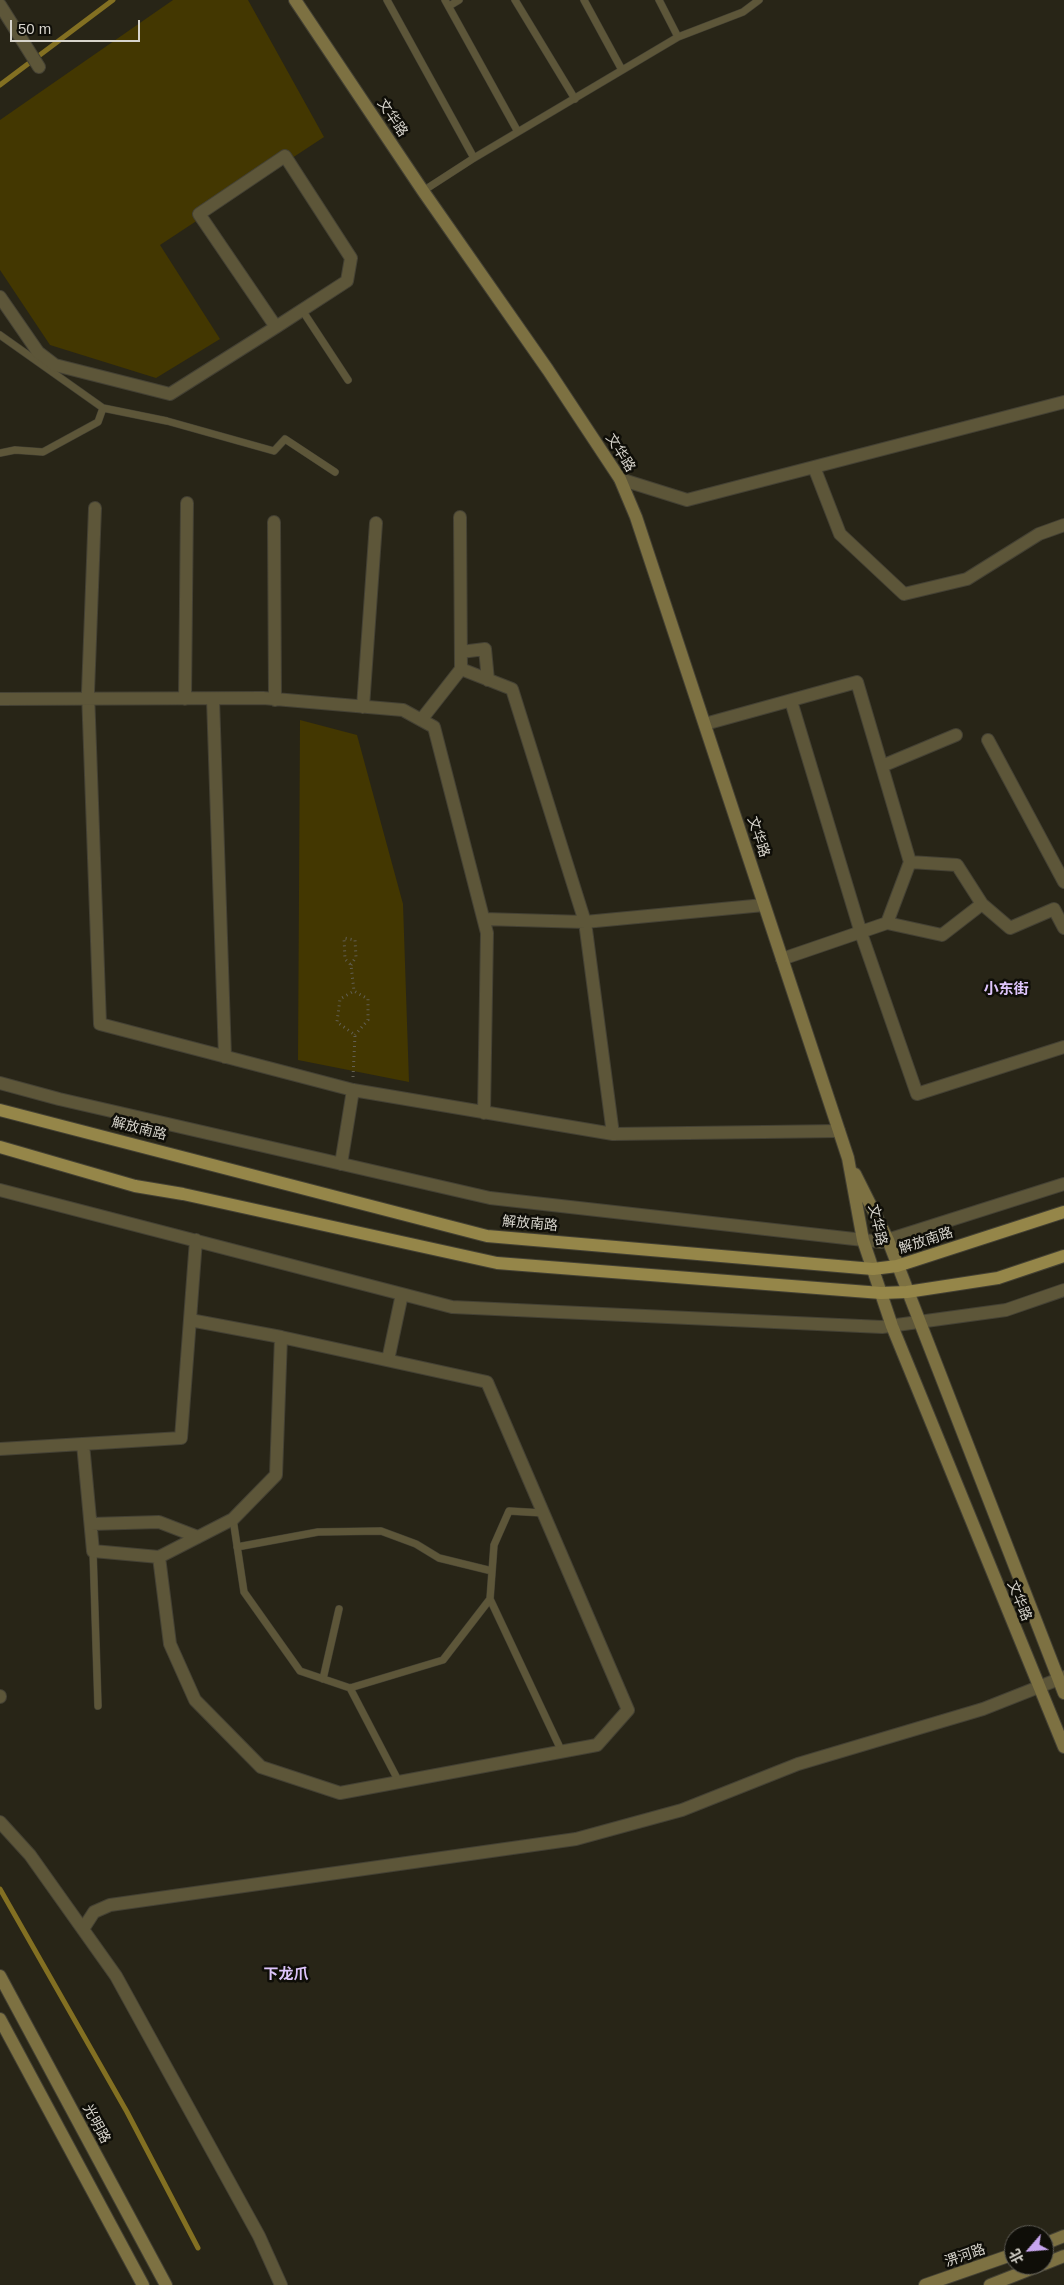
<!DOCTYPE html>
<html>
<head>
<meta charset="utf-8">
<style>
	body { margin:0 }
	#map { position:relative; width:1064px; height:2285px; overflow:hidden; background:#282517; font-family:Arial,"Noto Sans SC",sans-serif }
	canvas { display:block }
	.north { position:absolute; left:1004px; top:2225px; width:50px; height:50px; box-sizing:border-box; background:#0f0e08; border:1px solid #5f5d56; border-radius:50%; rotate:243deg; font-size:14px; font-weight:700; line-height:20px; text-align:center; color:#d7d4cc }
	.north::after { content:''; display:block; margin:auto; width:18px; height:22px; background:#c8a6ef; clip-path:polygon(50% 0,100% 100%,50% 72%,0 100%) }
	.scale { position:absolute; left:10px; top:20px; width:130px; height:22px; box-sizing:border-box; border:2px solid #d7d4cc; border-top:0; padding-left:6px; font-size:15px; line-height:18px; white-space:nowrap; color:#d7d4cc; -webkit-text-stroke:4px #0f0e08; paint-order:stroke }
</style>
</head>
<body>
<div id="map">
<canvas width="1064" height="2285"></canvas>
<div class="north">北</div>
<div class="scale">50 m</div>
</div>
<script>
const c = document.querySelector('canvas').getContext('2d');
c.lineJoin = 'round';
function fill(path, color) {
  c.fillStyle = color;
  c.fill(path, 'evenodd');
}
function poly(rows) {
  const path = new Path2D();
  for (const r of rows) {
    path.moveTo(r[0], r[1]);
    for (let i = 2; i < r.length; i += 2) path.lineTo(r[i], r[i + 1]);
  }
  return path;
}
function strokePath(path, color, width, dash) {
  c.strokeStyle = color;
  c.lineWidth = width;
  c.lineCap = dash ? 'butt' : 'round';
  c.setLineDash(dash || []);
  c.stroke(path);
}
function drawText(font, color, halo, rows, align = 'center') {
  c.font = font + ' Arial,"Noto Sans SC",sans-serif';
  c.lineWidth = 5;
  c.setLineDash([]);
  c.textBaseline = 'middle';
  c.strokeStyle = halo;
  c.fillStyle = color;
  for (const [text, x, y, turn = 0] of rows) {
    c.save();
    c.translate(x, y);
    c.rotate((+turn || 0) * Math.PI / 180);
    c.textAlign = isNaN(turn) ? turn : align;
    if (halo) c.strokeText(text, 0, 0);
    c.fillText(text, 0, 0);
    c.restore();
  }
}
const green = poly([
	[173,0,248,0,324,137,160,245,220,339,156,378,50,345,0,270,0,120],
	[300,720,357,735,403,904,409,1082,298,1060]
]);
const stream = poly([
	[0,85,113,0],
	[0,1889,127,2112,198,2248]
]);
const path = poly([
	[351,965,356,957,355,940,344,938,345,959,351,965,354,991],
	[353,1077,355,1035,337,1022,340,999,354,991,368,999,368,1020,355,1035]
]);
const lane = poly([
	[387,0,474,158],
	[445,0,518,132],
	[515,0,575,99],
	[584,0,622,70],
	[659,0,678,37],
	[449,6,459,0],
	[423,191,474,158,678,37,743,12,759,0],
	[302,310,348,380],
	[0,335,103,408,167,421,274,451,285,439,335,472],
	[0,453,15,450,43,452,98,422,103,408],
	[233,1519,244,1592,300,1671,350,1688,443,1660,490,1599,494,1545,509,1511,543,1513],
	[237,1547,318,1532,381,1531,416,1544,439,1558,492,1571],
	[93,1551,98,1706],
	[490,1599,562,1752],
	[323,1679,339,1609],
	[350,1688,399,1782]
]);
const street = poly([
	[0,5,39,67],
	[0,297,38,352,55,365,170,394,276,327,347,281,351,258,285,156,199,214,276,327],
	[814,467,840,534,904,594,967,579,1039,534,1064,525],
	[620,479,687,500,1064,402],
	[95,508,88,692,100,1024,353,1090,613,1134,839,1131],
	[460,517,461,669,512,689,585,922,613,1134],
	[274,522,275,700],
	[461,652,485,649,488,680],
	[0,699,263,698,403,710,434,727,487,933,484,1113],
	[185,699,187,503],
	[213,699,225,1057],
	[791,701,861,933,917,1094,1064,1047],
	[363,707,376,523],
	[421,720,461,669],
	[705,724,857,682,910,862,887,923],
	[988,740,1064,882],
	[882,766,956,735],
	[910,862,957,865,982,904],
	[484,919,585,922,764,905],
	[782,959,887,923,942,935,982,904,1010,928,1054,909,1064,928],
	[0,1083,59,1099,490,1198,881,1242,1064,1184],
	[341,1164,353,1090],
	[0,1190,452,1307,882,1327,1006,1310,1064,1290],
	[388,1360,402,1294],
	[83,1444,93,1551,159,1557,233,1519,276,1475,281,1337,190,1320],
	[0,1449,181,1438,196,1240],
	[91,1524,159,1522,198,1537],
	[159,1557,170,1644,195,1700,261,1767,340,1793,597,1745,628,1710,487,1382,281,1337],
	[0,1696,0,1697],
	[0,1822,30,1855,116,1976,259,2236,281,2285],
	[83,1929,94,1912,110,1905,576,1839,682,1810,798,1764,983,1709,1064,1677]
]);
const secondary = poly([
	[295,0,423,191,548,370,620,479,636,517,848,1158,863,1240,892,1326,1064,1747],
	[855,1174,888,1240,1064,1693],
	[0,1976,166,2285],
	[0,2019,143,2285],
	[1044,2244,1064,2236],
	[1044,2264,1064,2256],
	[925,2285,1014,2254],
	[990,2285,1041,2265]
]);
const primary = poly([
	[0,1110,487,1236,873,1269,897,1266,1064,1212],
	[0,1147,135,1186,183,1194,497,1263,881,1293,907,1292,998,1278,1064,1256]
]);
const streetNames = [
	["文华路",392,118,56],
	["文华路",620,453,58],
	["文华路",758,837,72],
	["解放南路",139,1129,14],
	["解放南路",530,1224,5],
	["文华路",877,1225,77],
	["解放南路",926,1241,-18],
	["文华路",1019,1601,68],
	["光明路",96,2124,62],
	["淠河路",965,2256,-19]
];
const neighbourhoodNames = [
	["小东街",1006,990],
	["下龙爪",286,1975]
];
fill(green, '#433701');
strokePath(stream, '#837022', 5);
strokePath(lane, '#444134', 8);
strokePath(street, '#444134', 14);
strokePath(secondary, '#444134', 14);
strokePath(primary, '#444134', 14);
strokePath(path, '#625f53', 3, [1, 4]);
strokePath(lane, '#5d5639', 7);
strokePath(street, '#5d5639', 12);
strokePath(secondary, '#7d7142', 12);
strokePath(primary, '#958649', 12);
drawText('14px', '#d7d4cc', '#0f0e08', streetNames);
drawText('bold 15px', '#dec5fc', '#0f0e08', neighbourhoodNames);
</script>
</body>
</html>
